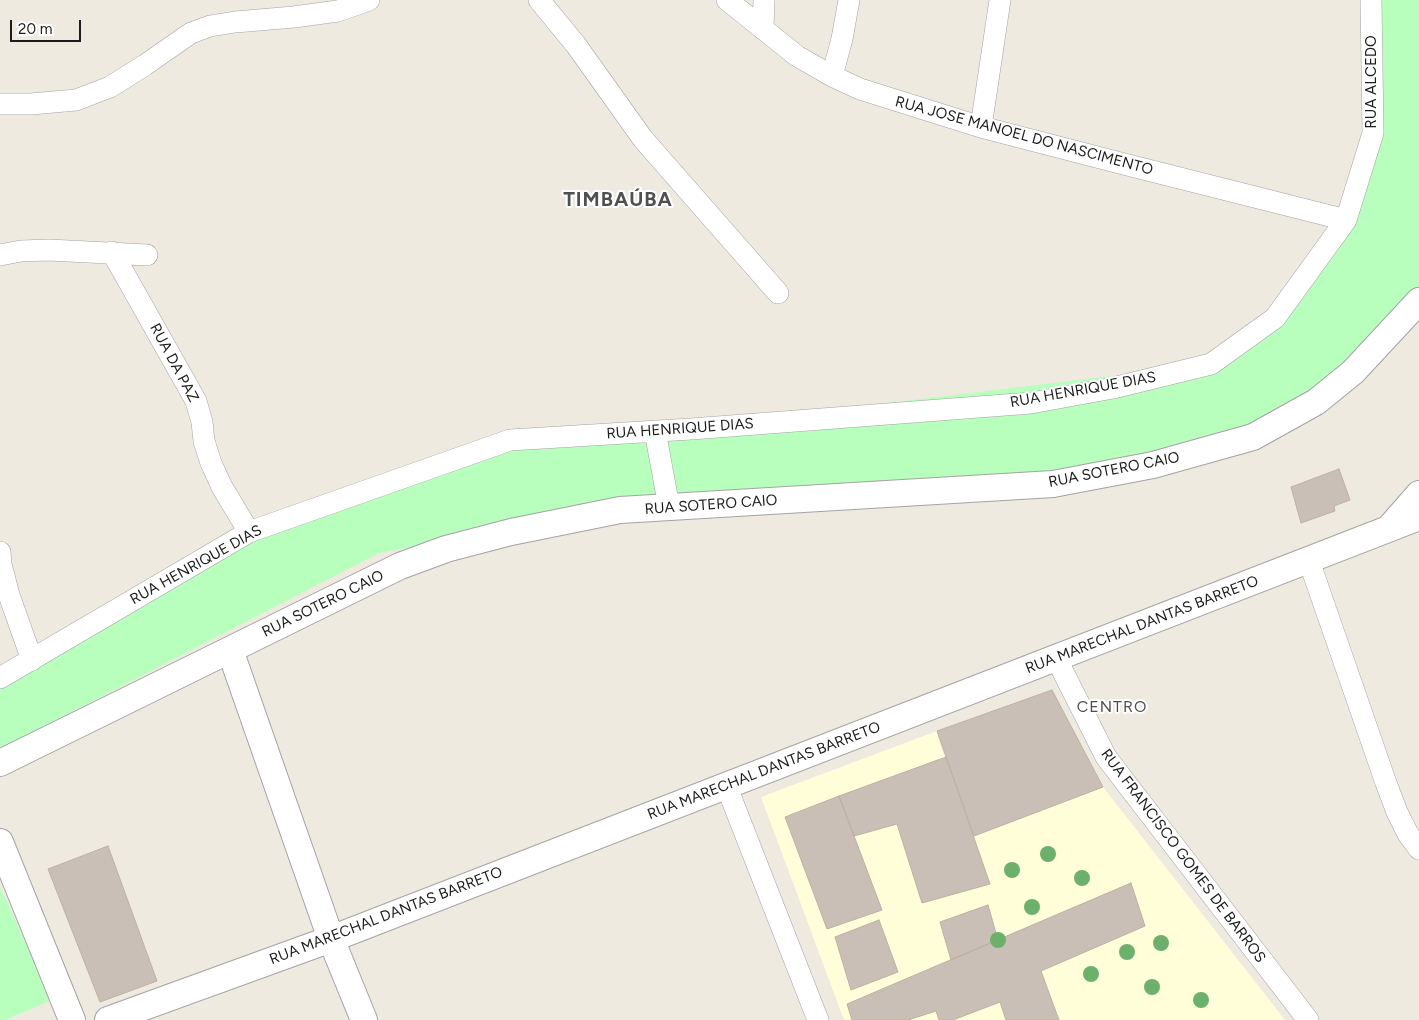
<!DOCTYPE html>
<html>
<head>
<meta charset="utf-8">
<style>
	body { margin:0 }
	#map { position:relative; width:1419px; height:1020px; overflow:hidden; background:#eeeae0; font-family:Figtree,sans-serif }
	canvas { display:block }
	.scale { position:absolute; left:10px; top:20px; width:71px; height:22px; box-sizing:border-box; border:2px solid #1c1c1c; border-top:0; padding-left:6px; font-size:15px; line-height:18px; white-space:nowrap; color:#1c1c1c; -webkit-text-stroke:4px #fff; paint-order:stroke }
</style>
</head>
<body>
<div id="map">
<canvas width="1419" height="1020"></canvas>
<div class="scale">20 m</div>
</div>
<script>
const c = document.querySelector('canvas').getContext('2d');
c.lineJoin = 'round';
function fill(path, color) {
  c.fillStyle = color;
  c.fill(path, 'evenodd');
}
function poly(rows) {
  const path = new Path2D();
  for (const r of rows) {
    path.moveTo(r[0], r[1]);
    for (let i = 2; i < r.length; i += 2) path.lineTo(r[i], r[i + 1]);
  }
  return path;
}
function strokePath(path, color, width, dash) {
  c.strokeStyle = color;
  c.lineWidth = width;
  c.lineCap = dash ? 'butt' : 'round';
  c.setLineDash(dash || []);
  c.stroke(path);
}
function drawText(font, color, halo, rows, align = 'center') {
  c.font = font + ' Figtree,sans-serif';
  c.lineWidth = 4;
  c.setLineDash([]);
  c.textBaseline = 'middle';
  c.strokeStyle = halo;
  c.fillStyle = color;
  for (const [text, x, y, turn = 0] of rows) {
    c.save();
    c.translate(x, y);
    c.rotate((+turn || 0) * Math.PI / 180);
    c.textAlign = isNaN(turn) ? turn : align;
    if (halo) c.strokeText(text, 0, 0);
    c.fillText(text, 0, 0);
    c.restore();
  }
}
const education = poly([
	[937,731,940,744,974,836,1103,787,1285,1020,844,1020,761,797]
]);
const park = poly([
	[1370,0,1419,0,1419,301,1316,402,1153,465,620,510,379,553,0,749,0,679,249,532,510,440,655,431,1211,364,1275,318,1346,220,1373,133],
	[0,887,52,1000,5,1020,0,1020]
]);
const building = poly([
	[1339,469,1350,500,1334,506,1335,511,1301,523,1291,487,1339,469],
	[1052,690,1103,787,974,836,937,731,1052,690],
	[946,757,990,884,922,903,897,824,854,836,839,796,946,757],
	[839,796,882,910,827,929,785,817,839,796],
	[108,846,157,981,100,1002,48,869,108,846],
	[1131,883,1145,926,1041,971,1059,1020,1006,1020,1000,1002,953,1020,939,1020,936,1011,908,1020,852,1020,847,1004,1131,883],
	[988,905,998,940,951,960,940,922,988,905],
	[879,920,898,972,851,990,835,937,879,920]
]);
const minor = poly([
	[539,0,576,45,643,139,778,293],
	[727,0,797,56,832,76,860,89,981,127,1120,163,1346,220],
	[763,29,764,0],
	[832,76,842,39,849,0],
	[0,104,31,104,76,100,110,87,145,65,191,33,210,26,235,22,294,17,338,11,369,0],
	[981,127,1000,0],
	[112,252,196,401,202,422,204,441,211,463,222,487,249,532],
	[0,255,21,251,49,250,147,255],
	[655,431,669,507],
	[0,552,1,564,9,595,32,660],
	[1309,561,1386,783,1397,812,1408,834,1419,849],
	[1056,658,1106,757,1308,1020],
	[0,678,249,532,510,440,691,429,1031,403,1113,388,1211,364,1275,318,1346,220,1373,133,1371,0],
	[726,785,818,1020]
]);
const tertiary = poly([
	[1391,526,1419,494],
	[230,650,331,939,364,1020],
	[0,763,400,566,446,549,511,532,620,510,1053,484,1153,465,1253,437,1316,402,1353,372,1419,301],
	[0,842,72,1020],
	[108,1020,331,939,1419,517]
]);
const trees = [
	[1048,854],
	[1012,870],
	[1082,878],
	[1032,907],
	[998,940],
	[1161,943],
	[1127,952],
	[1091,974],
	[1152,987],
	[1201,1000]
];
const streetNames = [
	["RUA ALCEDO",1372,82,-90],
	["RUA JOSE MANOEL DO NASCIMENTO",1024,136,15],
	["RUA DA PAZ",174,363,62],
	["RUA HENRIQUE DIAS",1083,390,-10],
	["RUA HENRIQUE DIAS",680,429,-4],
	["RUA SOTERO CAIO",1114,470,-11],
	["RUA SOTERO CAIO",711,505,-4],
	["RUA HENRIQUE DIAS",196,565,-29],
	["RUA SOTERO CAIO",323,604,-26],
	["RUA MARECHAL DANTAS BARRETO",1142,625,-21],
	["RUA MARECHAL DANTAS BARRETO",764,771,-21],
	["RUA FRANCISCO GOMES DE BARROS",1183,856,53],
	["RUA MARECHAL DANTAS BARRETO",386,916,-21]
];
const neighbourhoodNames = [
	["CENTRO",1112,707]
];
const districtNames = [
	["TIMBAÚBA",618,200]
];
fill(education, '#fffed9');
fill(park, '#b8febc');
fill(building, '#cabfb6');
strokePath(building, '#c1afa2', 1);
strokePath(minor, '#a3a3a3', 22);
strokePath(tertiary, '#a3a3a3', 28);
strokePath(minor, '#fff', 21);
strokePath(tertiary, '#fff', 26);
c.fillStyle = '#6cb16b';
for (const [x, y] of trees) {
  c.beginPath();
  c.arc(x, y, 8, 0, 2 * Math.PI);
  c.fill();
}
drawText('15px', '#1c1c1c', '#fff', streetNames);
c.letterSpacing = '1px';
drawText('16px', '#4f4f4f', '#fff', neighbourhoodNames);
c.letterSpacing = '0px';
c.letterSpacing = '1px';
drawText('bold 20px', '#4f4f4f', '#fff', districtNames);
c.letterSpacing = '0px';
</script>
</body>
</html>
